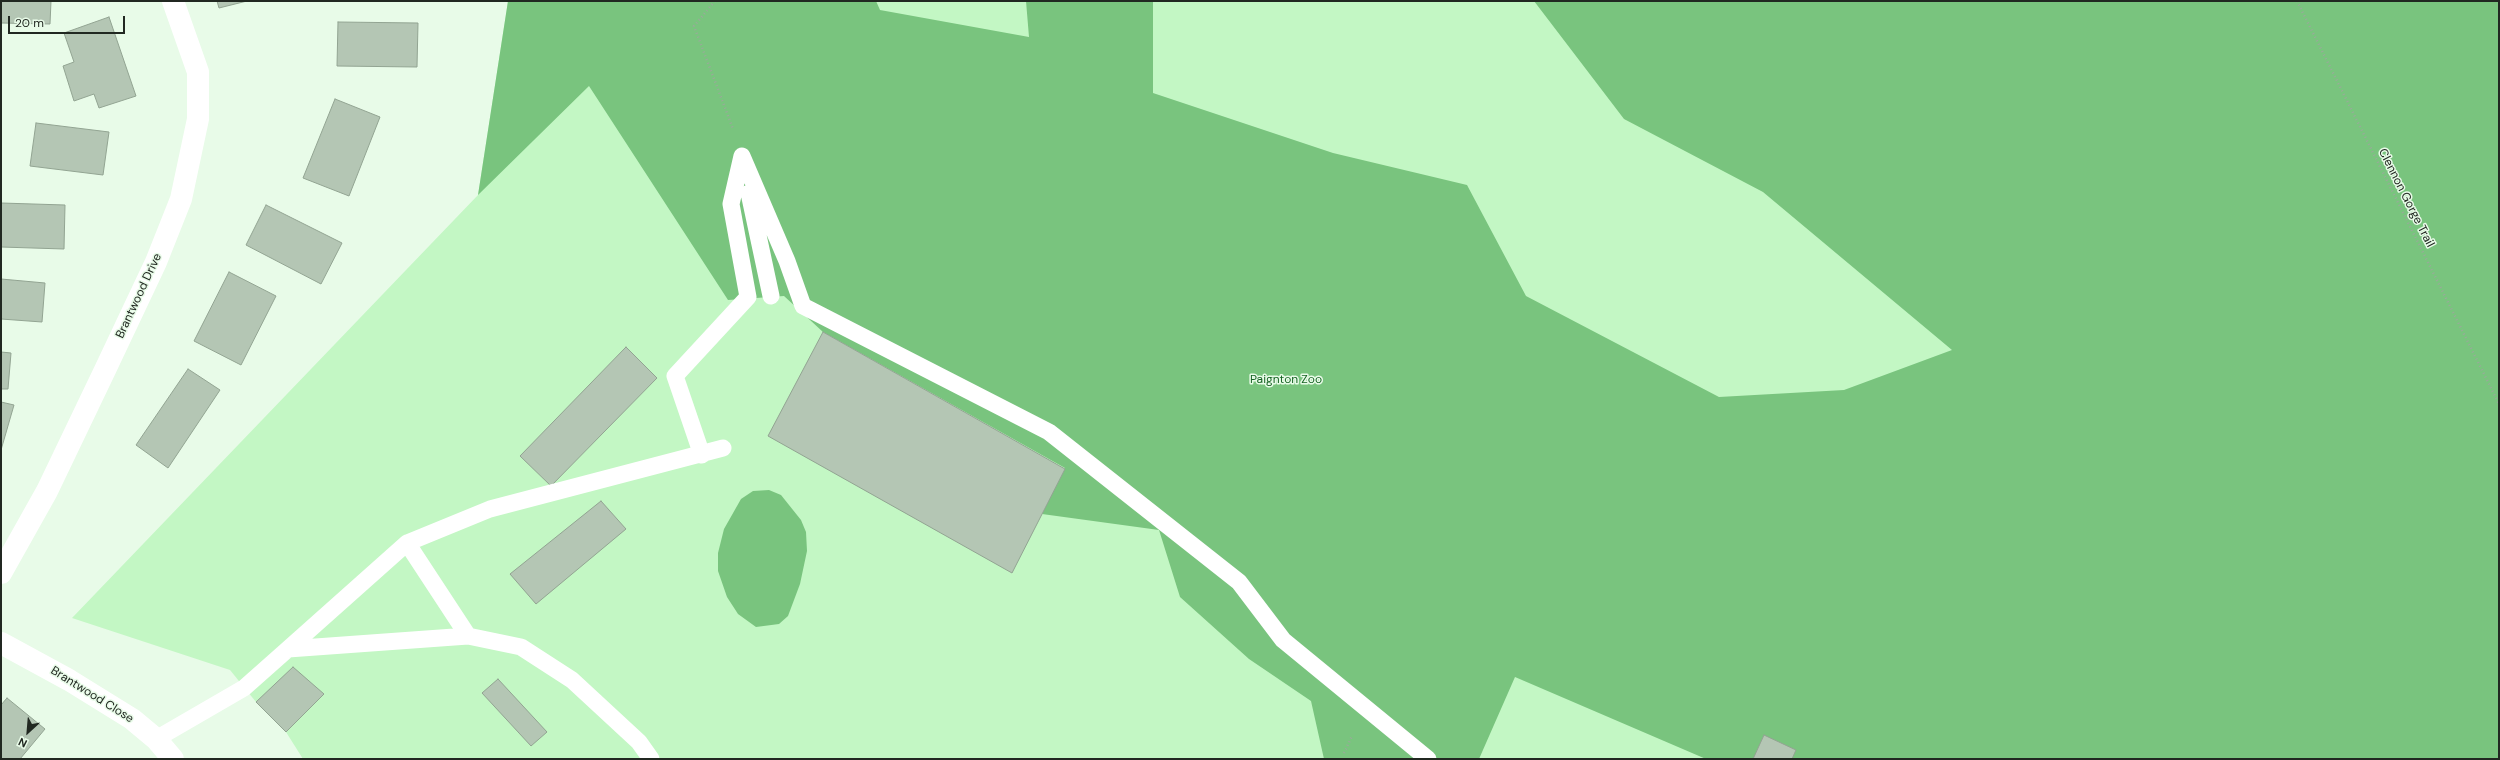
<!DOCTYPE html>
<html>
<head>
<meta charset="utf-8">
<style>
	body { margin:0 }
	#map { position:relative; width:2500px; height:760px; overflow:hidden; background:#e8fbe8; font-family:"DM Sans",sans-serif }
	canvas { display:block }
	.frame { position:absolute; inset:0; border:2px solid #212821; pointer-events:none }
	.north { position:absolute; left:8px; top:712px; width:40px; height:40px; -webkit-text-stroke:3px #e8fbe8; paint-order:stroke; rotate:206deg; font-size:11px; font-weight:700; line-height:16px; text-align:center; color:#212821 }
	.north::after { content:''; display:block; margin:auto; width:14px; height:18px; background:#212821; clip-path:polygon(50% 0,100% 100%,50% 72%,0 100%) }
	.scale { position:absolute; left:8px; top:16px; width:117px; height:18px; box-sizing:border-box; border:2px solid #212821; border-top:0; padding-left:5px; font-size:12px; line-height:14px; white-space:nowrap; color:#212821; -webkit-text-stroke:3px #e8fbe8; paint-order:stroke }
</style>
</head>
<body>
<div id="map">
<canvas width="2500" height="760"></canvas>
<div class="frame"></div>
<div class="north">N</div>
<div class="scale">20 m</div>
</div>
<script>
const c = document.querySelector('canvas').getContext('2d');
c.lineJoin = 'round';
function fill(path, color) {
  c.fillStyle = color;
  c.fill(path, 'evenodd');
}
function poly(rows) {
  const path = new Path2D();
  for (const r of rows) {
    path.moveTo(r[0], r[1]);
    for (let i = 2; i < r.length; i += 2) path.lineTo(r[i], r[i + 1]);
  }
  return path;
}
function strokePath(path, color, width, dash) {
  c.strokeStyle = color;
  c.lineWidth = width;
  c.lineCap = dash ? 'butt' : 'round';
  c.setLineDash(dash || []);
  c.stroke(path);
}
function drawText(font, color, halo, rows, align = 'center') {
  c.font = font + ' "DM Sans",sans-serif';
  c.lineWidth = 3;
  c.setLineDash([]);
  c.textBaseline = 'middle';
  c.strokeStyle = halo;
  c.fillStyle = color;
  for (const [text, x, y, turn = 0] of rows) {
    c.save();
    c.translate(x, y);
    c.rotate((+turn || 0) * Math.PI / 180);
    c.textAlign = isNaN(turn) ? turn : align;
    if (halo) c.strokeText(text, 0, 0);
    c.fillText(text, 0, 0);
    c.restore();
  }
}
const green = poly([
	[508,1,2499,1,2499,759,303,759,286,732,256,702,230,670,72,618,478,195]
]);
const forest = poly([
	[508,1,876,1,880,10,1029,37,1026,1,1153,1,1153,93,1333,153,1467,185,1526,296,1719,397,1844,390,1952,350,1763,192,1624,119,1534,1,2499,1,2499,759,1706,759,1515,677,1479,759,1324,759,1311,701,1249,659,1180,597,1159,530,1042,514,1065,468,823,332,784,296,728,300,589,86,478,195],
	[769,490,781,495,801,520,806,532,807,551,800,584,788,616,779,624,756,627,738,614,727,597,718,571,718,553,724,529,741,499,753,491]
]);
const building = poly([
	[1,1,51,1,50,24,1,23,1,1],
	[217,1,247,1,219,8,217,1],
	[109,17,136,96,99,108,94,94,74,101,63,66,74,62,64,33,109,17],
	[338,22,418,23,417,67,337,66,338,22],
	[335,99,380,117,349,196,303,178,335,99],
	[36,123,109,132,103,175,30,166,36,123],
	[1,203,65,205,64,249,1,247,1,203],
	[266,205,342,243,321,284,246,245,266,205],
	[229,272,276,296,241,365,194,341,229,272],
	[1,279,45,283,42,322,1,319,1,279],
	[823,332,1065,469,1012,573,768,436,823,332],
	[626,347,657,378,551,486,520,456,626,347],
	[1,352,11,353,8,389,1,389,1,352],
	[188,369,220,390,168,468,136,445,188,369],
	[1,402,14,405,1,450,1,402],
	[601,501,626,529,536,604,510,574,601,501],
	[293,667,324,694,286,732,256,702,293,667],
	[498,679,547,732,531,746,482,693,498,679],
	[7,698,45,729,20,759,1,759,1,705,7,698],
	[1764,735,1796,750,1792,759,1753,759,1764,735]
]);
const path = poly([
	[715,1,694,26,733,129],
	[2297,1,2499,404],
	[1344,753,1352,736]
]);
const service = poly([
	[749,193,771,296],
	[702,455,675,376,748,297,731,204,742,156,787,261,803,306,1049,432,1239,582,1283,640,1428,759],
	[407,543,468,636,521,647,572,680,639,742,651,759],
	[468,636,288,649,407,543,490,509,723,448],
	[156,739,244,688,288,649]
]);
const minor = poly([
	[1,573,47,491,105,370,156,262,181,199,198,119,198,72,173,1],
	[1,643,69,680,132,719,156,739,173,759]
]);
const streetNames = [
	["Clennon Gorge Trail",2406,198,63],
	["Brantwood Drive",139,296,-65],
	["Brantwood Close",92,695,32]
];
const parkNames = [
	["Paignton Zoo",1286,380]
];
fill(green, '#c3f7c4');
fill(forest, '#79c47e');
fill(building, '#b4c6b4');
strokePath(building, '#92a492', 1);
strokePath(path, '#9ba99b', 2.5, [1, 3]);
strokePath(service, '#fff', 17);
strokePath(minor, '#fff', 22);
drawText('12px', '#212821', '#e8fbe8', streetNames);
drawText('12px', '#166423', '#e8fbe8', parkNames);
</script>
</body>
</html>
